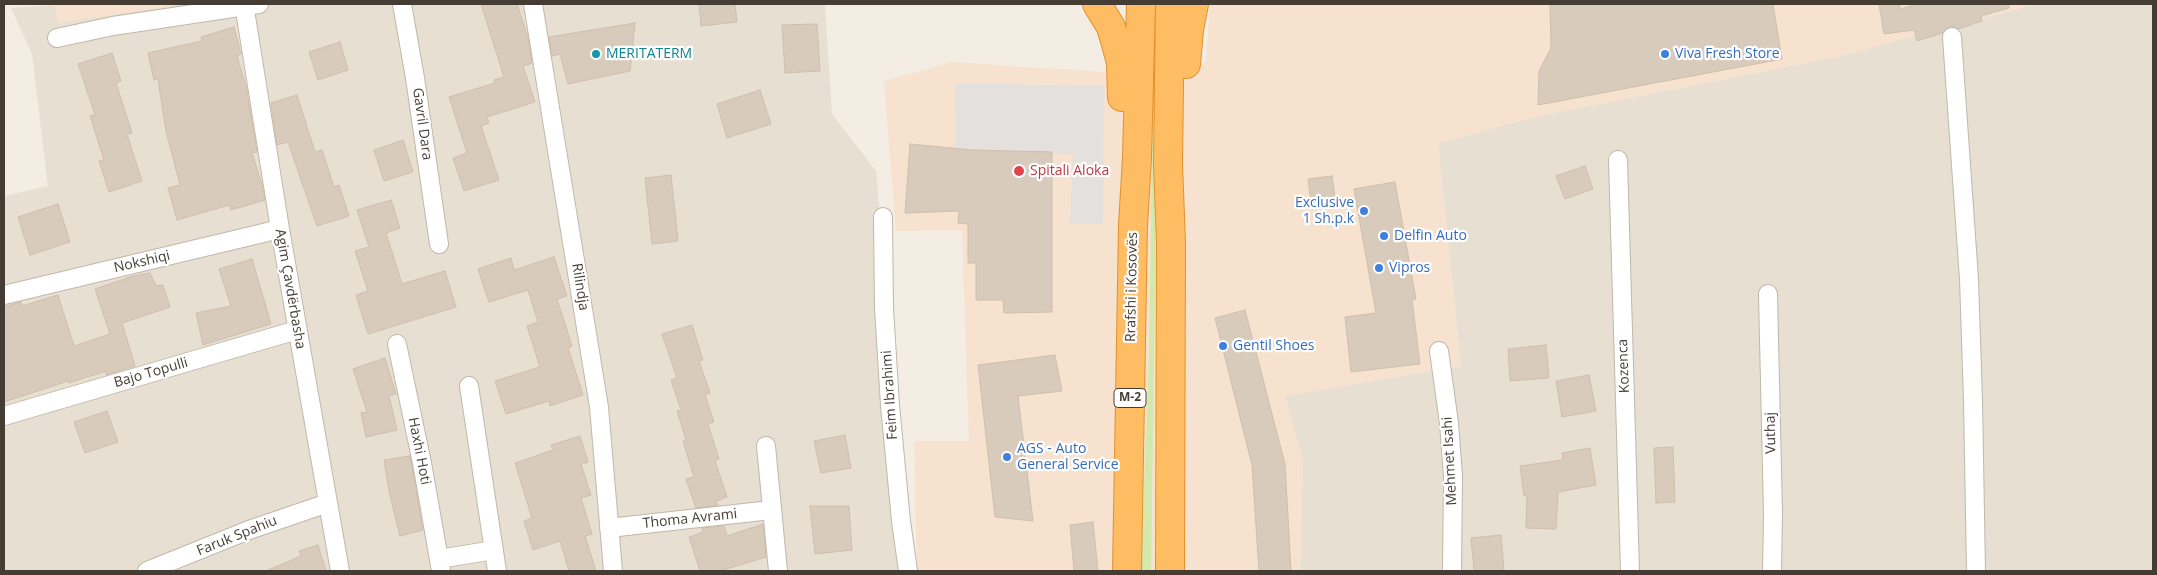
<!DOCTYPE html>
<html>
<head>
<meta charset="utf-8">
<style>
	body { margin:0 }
	#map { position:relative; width:2157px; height:575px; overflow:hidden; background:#f3ede4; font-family:"Open Sans",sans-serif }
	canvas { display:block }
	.frame { position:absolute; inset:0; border:5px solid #453d34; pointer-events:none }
</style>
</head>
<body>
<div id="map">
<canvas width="2157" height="575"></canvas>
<div class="frame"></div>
</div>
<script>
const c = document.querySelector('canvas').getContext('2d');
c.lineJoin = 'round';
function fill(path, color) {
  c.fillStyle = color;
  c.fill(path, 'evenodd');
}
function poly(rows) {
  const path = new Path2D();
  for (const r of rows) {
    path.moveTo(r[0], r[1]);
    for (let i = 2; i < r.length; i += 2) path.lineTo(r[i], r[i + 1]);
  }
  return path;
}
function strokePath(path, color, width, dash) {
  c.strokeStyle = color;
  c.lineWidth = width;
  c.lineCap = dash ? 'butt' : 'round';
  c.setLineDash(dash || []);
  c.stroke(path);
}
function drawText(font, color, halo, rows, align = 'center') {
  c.font = font + ' "Open Sans",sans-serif';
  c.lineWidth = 4.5;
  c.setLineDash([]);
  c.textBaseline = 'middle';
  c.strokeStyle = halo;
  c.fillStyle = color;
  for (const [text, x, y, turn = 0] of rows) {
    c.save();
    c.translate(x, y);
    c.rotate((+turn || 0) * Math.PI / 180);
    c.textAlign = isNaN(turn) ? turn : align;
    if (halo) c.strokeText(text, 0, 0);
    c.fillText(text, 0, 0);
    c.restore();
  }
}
const residential = poly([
	[72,4,825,4,832,114,876,171,912,571,4,571,4,196,48,186,32,54,11,8],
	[2036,4,2153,4,2153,571,1300,571,1303,462,1285,396,1461,366,1438,143,1544,115,1840,56]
]);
const commercial = poly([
	[54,4,188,4,58,23],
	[1210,4,2036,4,1840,56,1544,115,1438,143,1461,366,1285,396,1303,462,1300,571,917,571,914,441,969,441,962,230,896,231,884,81,952,62,1104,72,1206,63]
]);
const green = poly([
	[1154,4,1159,4,1151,571,1141,571,1149,356]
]);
const parking = poly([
	[955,83,1104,86,1103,224,1070,224,1073,154,956,149]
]);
const building = poly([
	[481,4,517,4,528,38,532,63,523,66,535,102,487,117,489,123,481,126,499,180,464,191,453,158,467,153,449,97,495,83,494,80,504,77,481,4],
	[699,4,735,4,737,22,701,26,699,4],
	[1550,4,1773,4,1782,59,1538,105,1539,71,1551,48,1550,4],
	[1879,4,1900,4,1900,9,1918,4,2009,4,2009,8,1981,16,1982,21,1958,29,1951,26,1946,29,1942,33,1917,41,1914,30,1884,34,1879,4],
	[635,23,630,71,568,84,560,54,552,56,549,37,635,23],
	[817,24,820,71,785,73,782,25,817,24],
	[234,27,241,54,237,56,246,86,257,152,252,153,262,185,265,200,231,210,229,205,177,220,168,188,180,185,166,131,158,79,154,80,148,53,202,41,201,37,234,27],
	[340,42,348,70,318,80,309,52,340,42],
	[112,53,121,81,116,83,132,133,127,134,142,181,109,192,99,161,104,160,90,116,95,115,78,64,112,53],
	[760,90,771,124,727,138,717,104,760,90],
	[297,95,315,152,322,150,334,187,339,185,349,216,317,226,288,142,277,145,271,103,297,95],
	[403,140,413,172,384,181,374,150,403,140],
	[910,144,972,150,1052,152,1052,312,1004,313,1003,300,976,300,976,263,968,263,968,224,958,223,959,211,905,213,910,144],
	[1585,166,1593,189,1565,199,1556,176,1585,166],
	[671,175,678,241,652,244,645,178,671,175],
	[1332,176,1336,205,1312,209,1308,179,1332,176],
	[1395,182,1416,299,1412,300,1420,364,1351,372,1345,317,1376,313,1354,189,1395,182],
	[391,200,400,228,386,233,402,284,445,271,456,307,368,334,356,295,368,291,355,251,369,247,357,210,391,200],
	[58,204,70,242,30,255,18,217,58,204],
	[554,257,567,296,557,299,572,346,568,348,583,395,550,406,549,401,506,414,495,381,540,367,527,326,538,322,528,290,489,302,478,269,511,258,514,270,554,257],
	[252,259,271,324,203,345,196,313,231,306,219,269,252,259],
	[150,273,156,286,163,285,170,307,122,323,135,366,106,375,106,371,69,383,68,381,4,402,4,307,21,302,22,306,58,295,74,346,110,334,95,289,133,276,150,273],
	[1245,310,1285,464,1291,571,1259,571,1252,465,1215,318,1245,310],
	[692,325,703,360,699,361,710,393,705,395,714,422,708,424,719,459,715,461,727,497,716,501,718,505,696,508,686,479,694,477,683,441,686,440,677,411,681,410,671,380,677,378,662,334,692,325],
	[1546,345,1549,378,1510,381,1508,349,1546,345],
	[1055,355,1062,391,1018,396,1033,521,995,517,978,365,1055,355],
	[385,358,396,394,389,396,397,430,366,437,361,413,367,412,353,369,385,358],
	[1589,375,1596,411,1562,417,1556,381,1589,375],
	[107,411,118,442,85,453,74,422,107,411],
	[845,435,851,468,821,473,814,441,845,435],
	[580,436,588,462,581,464,591,495,581,498,592,534,585,536,596,571,569,571,560,541,533,550,524,521,532,518,515,463,553,450,551,445,580,436],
	[1673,447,1675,502,1656,503,1654,448,1673,447],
	[1590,448,1596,485,1558,492,1556,529,1526,528,1527,496,1524,496,1520,466,1563,460,1562,453,1590,448],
	[410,456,423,530,400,536,389,491,384,460,410,456],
	[810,506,849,506,852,550,815,554,810,506],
	[1093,522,1098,571,1074,571,1070,525,1093,522],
	[763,524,766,557,720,571,700,571,689,537,703,532,702,528,724,526,727,536,763,524],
	[1501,535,1504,571,1474,571,1471,538,1501,535],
	[318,545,326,571,266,571,301,556,299,551,318,545]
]);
const street = poly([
	[244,4,280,229,340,571],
	[402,4,415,78,439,244],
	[533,4,599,407,613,571],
	[1952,37,1969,279,1973,401,1976,571],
	[57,38,113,26,259,4],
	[1618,160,1630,571],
	[883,217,884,308,890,405,901,521,908,571],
	[1768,294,1773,514,1772,571],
	[4,295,280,229],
	[397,344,422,463,441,571],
	[1439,351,1449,423,1453,477,1452,571],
	[469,386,497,571],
	[4,416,297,330],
	[766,446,778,571],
	[609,528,771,510],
	[439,559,494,550],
	[147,571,249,530,328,503]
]);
const highway = poly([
	[1097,4,1111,27,1116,44,1121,63,1122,97],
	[1186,64,1189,30,1194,4],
	[1127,571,1133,225,1137,158,1141,4],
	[1170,571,1171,242,1168,165,1170,4]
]);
const markers = [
	[596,54,5,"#0f9aa8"],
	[1665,54,5,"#3f7fe0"],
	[1019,171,6,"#e0444e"],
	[1364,211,5,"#3f7fe0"],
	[1384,236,5,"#3f7fe0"],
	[1379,268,5,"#3f7fe0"],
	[1223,346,5,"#3f7fe0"],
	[1007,457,5,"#3f7fe0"]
];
const shields = [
	[1130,398,32]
];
const shieldNames = [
	["M-2",1130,398]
];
const cultureNames = [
	["MERITATERM",606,54]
];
const shopNames = [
	["Viva Fresh Store",1675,54],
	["Exclusive",1354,203,"right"],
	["1 Sh.p.k",1354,219,"right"],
	["Delfin Auto",1394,236],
	["Vipros",1389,268],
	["Gentil Shoes",1233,346],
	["AGS - Auto",1017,449],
	["General Service",1017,465]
];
const streetNames = [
	["Gavril Dara",422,124,82],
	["Nokshiqi",142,262,-13],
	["Rilindja",580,287,81],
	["Rrafshi i Kosovës",1132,287,-89],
	["Agim Çavdërbasha",290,289,80],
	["Kozenca",1624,366,-92],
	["Bajo Topulli",151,373,-16],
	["Feim Ibrahimi",890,395,-94],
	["Vuthaj",1771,433,-91],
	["Haxhi Hoti",419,451,79],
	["Mehmet Isahi",1450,461,-93],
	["Thoma Avrami",690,519,-6],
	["Faruk Spahiu",237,536,-22]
];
const healthNames = [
	["Spitali Aloka",1030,171]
];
fill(residential, '#e7dfd2');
fill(commercial, '#f6e2ce');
fill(green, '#d3e9ab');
fill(parking, '#e3e0dd');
fill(building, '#d8cbbc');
strokePath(building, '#d0bfac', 1);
strokePath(street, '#c2b7a9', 20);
strokePath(highway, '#e3902e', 30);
strokePath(street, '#fff', 18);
strokePath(highway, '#ffbd63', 28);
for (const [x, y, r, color] of markers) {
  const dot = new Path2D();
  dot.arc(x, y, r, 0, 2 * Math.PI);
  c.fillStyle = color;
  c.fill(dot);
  strokePath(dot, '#fff', 2);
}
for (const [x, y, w] of shields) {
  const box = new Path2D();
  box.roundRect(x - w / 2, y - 9.5, w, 19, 4);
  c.fillStyle = '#fff';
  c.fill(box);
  strokePath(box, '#453d34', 1);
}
drawText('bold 12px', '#453d34', null, shieldNames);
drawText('14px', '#0d838f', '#fff', cultureNames, 'left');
drawText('14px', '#366cbe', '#fff', shopNames, 'left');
drawText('14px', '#453d34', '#fff', streetNames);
drawText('14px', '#be3a42', '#fff', healthNames, 'left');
</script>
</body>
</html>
